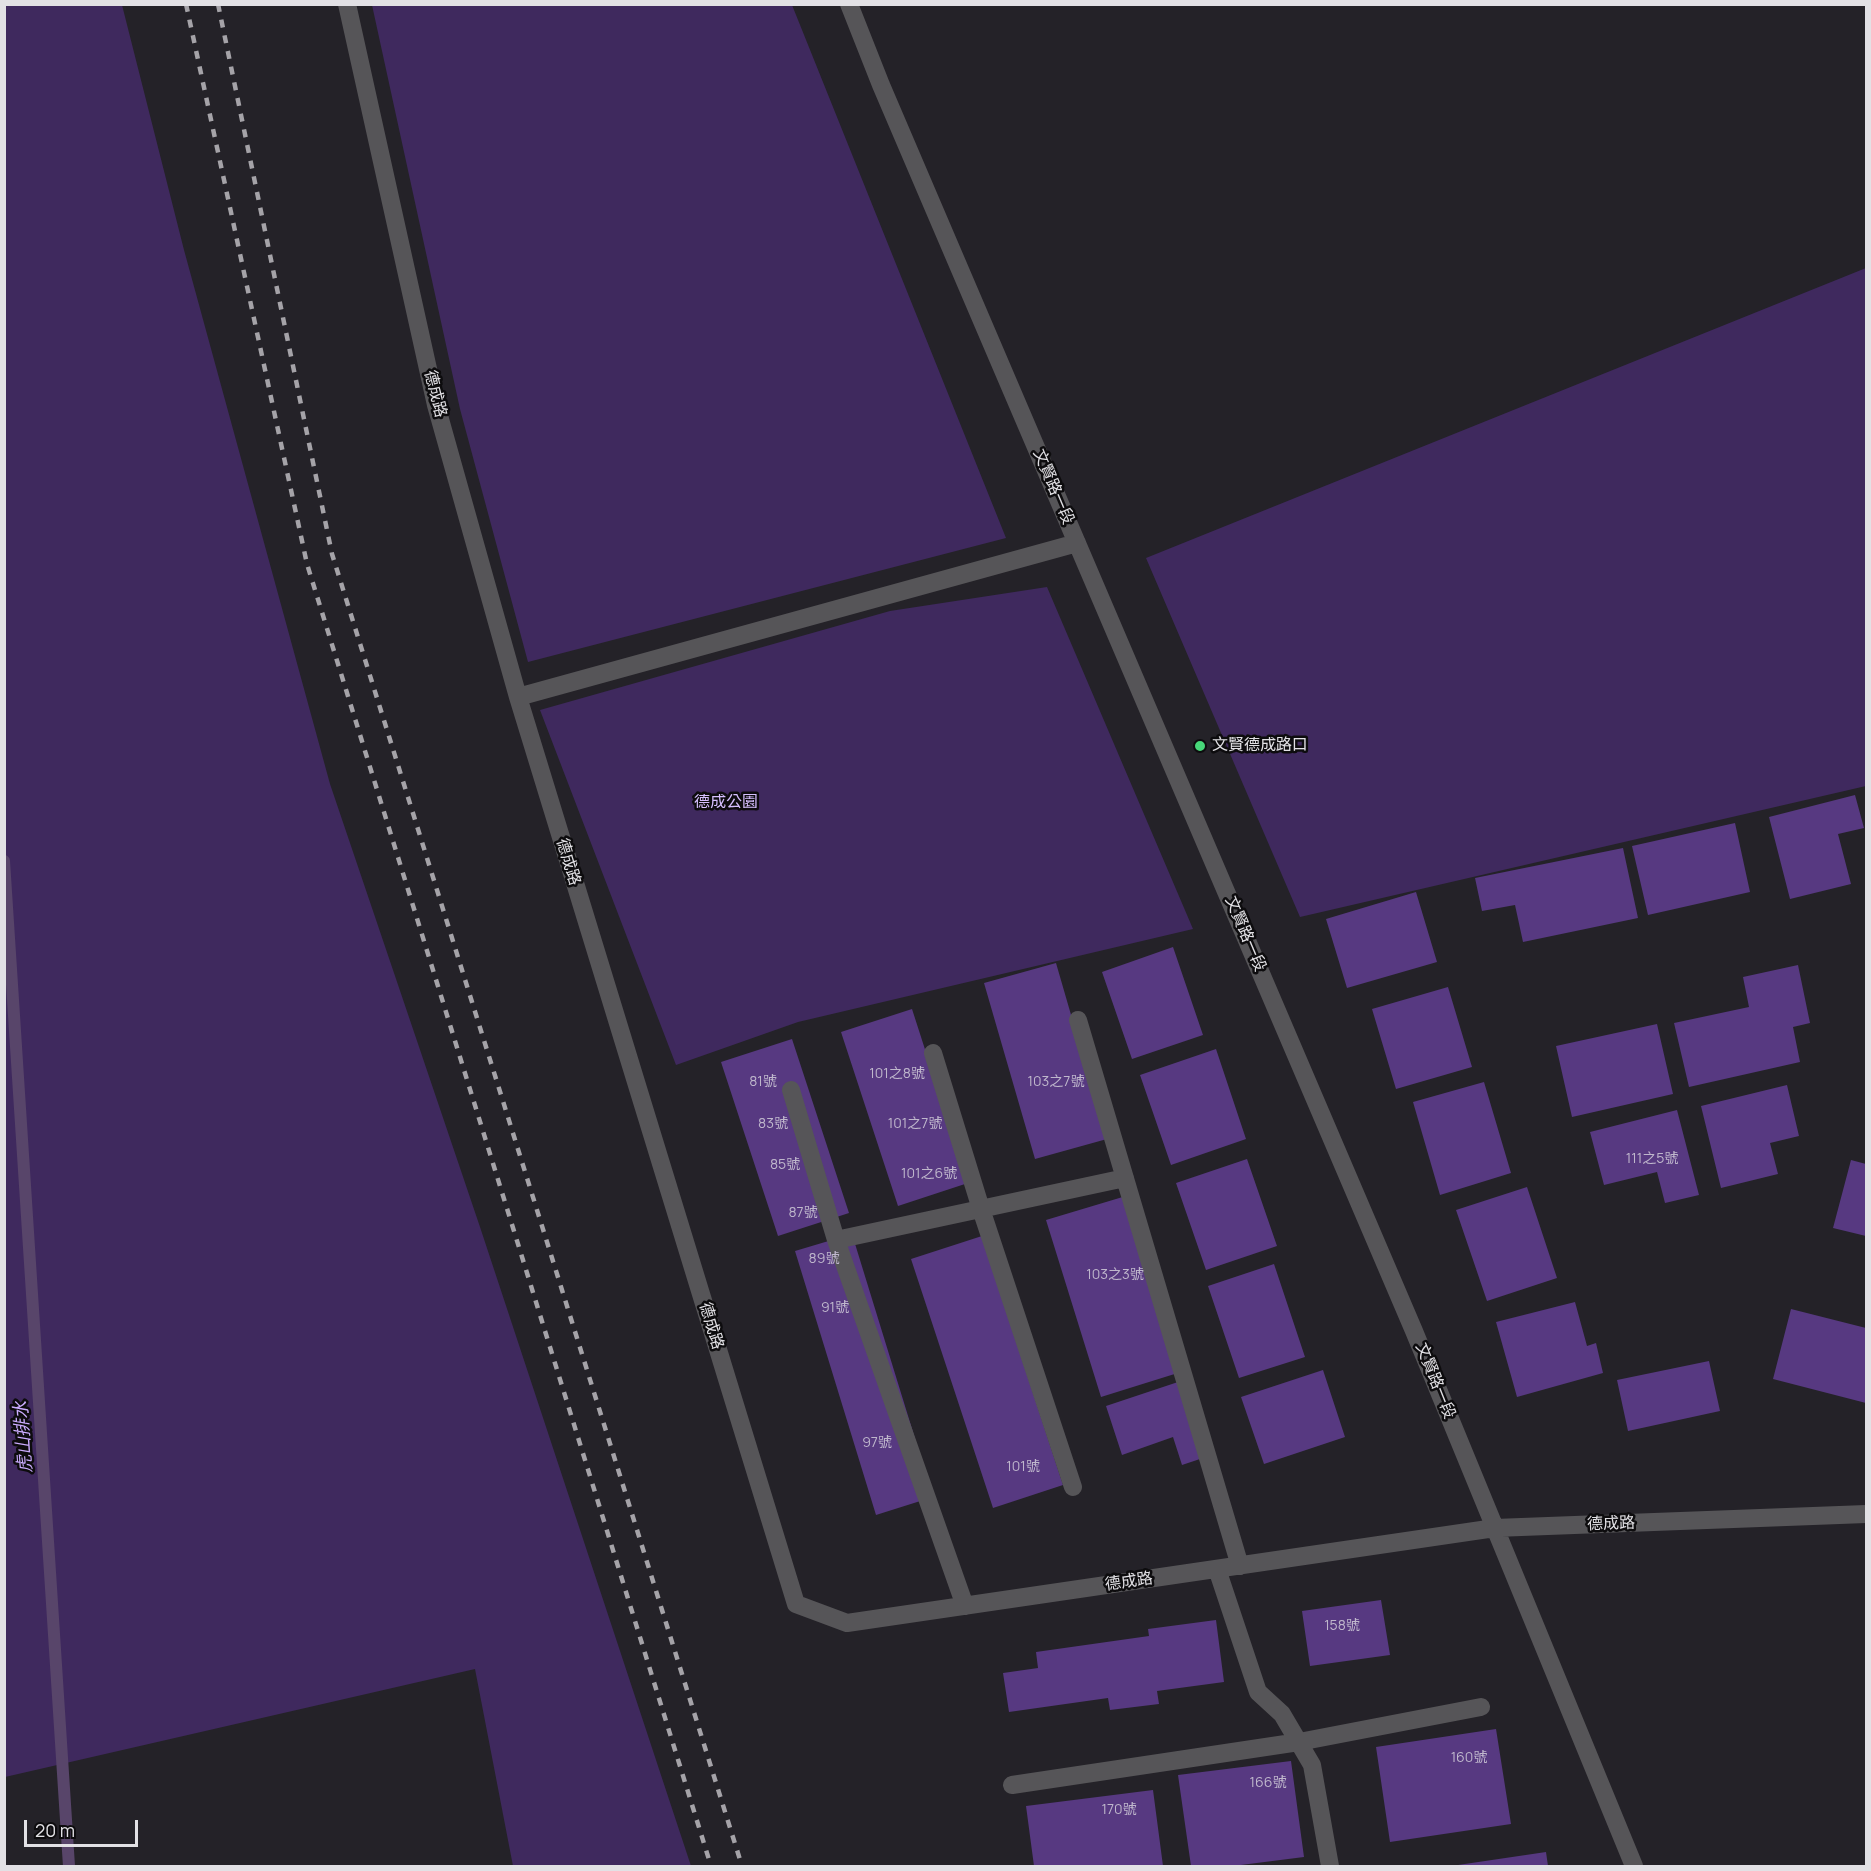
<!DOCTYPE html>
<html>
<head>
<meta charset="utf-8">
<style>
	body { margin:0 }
	#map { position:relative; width:1871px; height:1871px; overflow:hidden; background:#242228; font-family:Manrope,sans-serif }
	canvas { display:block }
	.frame { position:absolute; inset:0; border:6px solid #e2e1e5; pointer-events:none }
	.scale { position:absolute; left:24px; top:1820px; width:114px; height:27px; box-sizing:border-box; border:3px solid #e2e1e5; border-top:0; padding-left:8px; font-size:18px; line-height:21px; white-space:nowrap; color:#e2e1e5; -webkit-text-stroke:4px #0d0c0e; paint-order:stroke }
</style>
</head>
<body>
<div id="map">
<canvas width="1871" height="1871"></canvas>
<div class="frame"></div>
<div class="scale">20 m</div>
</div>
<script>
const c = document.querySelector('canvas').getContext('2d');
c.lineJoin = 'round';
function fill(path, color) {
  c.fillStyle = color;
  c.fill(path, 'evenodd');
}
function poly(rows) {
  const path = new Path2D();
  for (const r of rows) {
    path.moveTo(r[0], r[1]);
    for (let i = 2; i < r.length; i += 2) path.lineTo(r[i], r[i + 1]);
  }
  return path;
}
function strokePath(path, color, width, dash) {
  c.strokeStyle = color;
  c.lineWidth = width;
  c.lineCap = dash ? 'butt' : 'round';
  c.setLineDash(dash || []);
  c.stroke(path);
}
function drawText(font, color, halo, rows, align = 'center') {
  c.font = font + ' Manrope,"Noto Sans TC",sans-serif';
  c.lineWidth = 5;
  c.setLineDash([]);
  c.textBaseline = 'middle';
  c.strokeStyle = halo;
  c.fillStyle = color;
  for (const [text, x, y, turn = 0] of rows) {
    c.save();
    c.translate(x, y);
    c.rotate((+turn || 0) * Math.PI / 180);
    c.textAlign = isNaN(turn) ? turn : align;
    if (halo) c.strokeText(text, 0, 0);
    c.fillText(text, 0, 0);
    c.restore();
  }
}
const green = poly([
	[4,5,122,5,184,250,330,784,480,1227,691,1866,513,1866,475,1669,5,1777],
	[372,5,792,5,1006,538,528,662,460,409],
	[1866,268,1866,786,1300,917,1146,558],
	[1047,587,1193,929,798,1022,676,1065,540,710,890,611]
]);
const stream = poly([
	[4,861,69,1866]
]);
const building = poly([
	[1855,795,1864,828,1838,834,1851,884,1790,899,1769,817],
	[1735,823,1750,892,1648,915,1632,846],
	[1623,848,1638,918,1523,942,1515,905,1482,911,1475,878],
	[1416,892,1437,962,1347,988,1326,919],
	[1173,947,1203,1035,1132,1059,1102,972],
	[1056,963,1107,1139,1035,1159,984,983],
	[1798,965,1810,1023,1793,1027,1800,1062,1689,1087,1674,1023,1749,1007,1743,977],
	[1448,987,1472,1067,1396,1089,1372,1009],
	[912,1009,968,1183,898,1206,841,1032],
	[1657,1024,1673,1094,1572,1117,1556,1046],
	[792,1039,849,1213,778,1236,721,1062],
	[1216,1049,1246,1139,1171,1165,1140,1075],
	[1484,1082,1511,1173,1440,1195,1413,1102],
	[1787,1085,1799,1136,1770,1143,1778,1174,1721,1188,1701,1106],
	[1677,1110,1699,1195,1665,1203,1657,1172,1604,1185,1590,1132],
	[1247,1159,1277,1246,1206,1270,1176,1183],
	[1851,1160,1866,1164,1866,1236,1833,1228],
	[1527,1187,1557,1278,1487,1301,1456,1210],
	[1126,1196,1181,1372,1101,1397,1046,1220],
	[852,1234,933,1497,876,1515,795,1251],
	[982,1236,1063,1485,993,1508,911,1259],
	[1274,1264,1305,1357,1239,1378,1208,1286],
	[1575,1302,1587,1346,1596,1343,1603,1373,1517,1397,1496,1322],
	[1791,1309,1866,1328,1866,1403,1773,1379],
	[1709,1361,1720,1411,1628,1431,1617,1380],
	[1323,1370,1345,1437,1264,1464,1241,1397],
	[1181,1381,1206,1457,1182,1465,1173,1437,1122,1455,1106,1406],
	[1381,1600,1390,1655,1310,1666,1302,1611],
	[1216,1620,1224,1682,1157,1691,1159,1704,1110,1710,1108,1698,1009,1712,1003,1673,1038,1668,1036,1652,1149,1636,1148,1629],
	[1496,1729,1511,1824,1390,1842,1376,1747],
	[1291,1761,1304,1857,1233,1866,1191,1866,1178,1775],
	[1153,1790,1163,1866,1034,1866,1026,1806],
	[1546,1852,1548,1866,1458,1866,1458,1865]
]);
const minor = poly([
	[347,4,436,405,518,697,796,1604,847,1623,1495,1528,1866,1514],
	[849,4,881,85,1414,1331,1634,1866],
	[518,697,1077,543],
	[1078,1020,1240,1566],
	[933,1053,981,1209,1073,1487],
	[791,1090,836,1240,965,1606],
	[836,1240,1125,1178],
	[1217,1569,1258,1692,1282,1714,1312,1765,1330,1866],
	[1012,1785,1299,1742,1481,1707]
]);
const rail = poly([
	[186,4,307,564,711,1866],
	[218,4,332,554,742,1866]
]);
const markers = [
	[1200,746,6,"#47d779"]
];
const numberNames = [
	["101之8號",897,1074],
	["81號",763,1082],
	["103之7號",1056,1082],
	["83號",773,1124],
	["101之7號",915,1124],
	["111之5號",1652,1159],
	["85號",785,1165],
	["101之6號",929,1174],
	["87號",803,1213],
	["89號",824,1259],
	["103之3號",1115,1275],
	["91號",835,1308],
	["97號",877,1443],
	["101號",1023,1467],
	["158號",1342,1626],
	["160號",1469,1758],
	["166號",1268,1783],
	["170號",1119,1810]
];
const streetNames = [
	["德成路",435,394,76],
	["文賢路一段",1053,487,67],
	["德成路",568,862,73],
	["文賢路一段",1245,934,67],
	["德成路",711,1326,73],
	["文賢路一段",1435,1381,68],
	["德成路",1611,1524,-2],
	["德成路",1129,1582,-8]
];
const poiNames = [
	["文賢德成路口",1212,746]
];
const parkNames = [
	["德成公園",726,803]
];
const waterNames = [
	["虎山排水",24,1437,-94]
];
fill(green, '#3f295e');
strokePath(stream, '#58456a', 12);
fill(building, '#573981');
strokePath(minor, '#565558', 18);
strokePath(rail, '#a5a3a8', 4.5, [8, 8]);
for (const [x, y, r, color] of markers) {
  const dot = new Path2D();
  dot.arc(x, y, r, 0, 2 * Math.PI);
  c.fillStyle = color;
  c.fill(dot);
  strokePath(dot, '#0d0c0e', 2);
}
drawText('14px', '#bfb7cc', null, numberNames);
drawText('16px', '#e2e1e5', '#0d0c0e', streetNames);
drawText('16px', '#e2e1e5', '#0d0c0e', poiNames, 'left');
drawText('16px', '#d6bffe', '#0d0c0e', parkNames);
drawText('italic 18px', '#cbacff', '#0d0c0e', waterNames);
</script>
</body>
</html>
